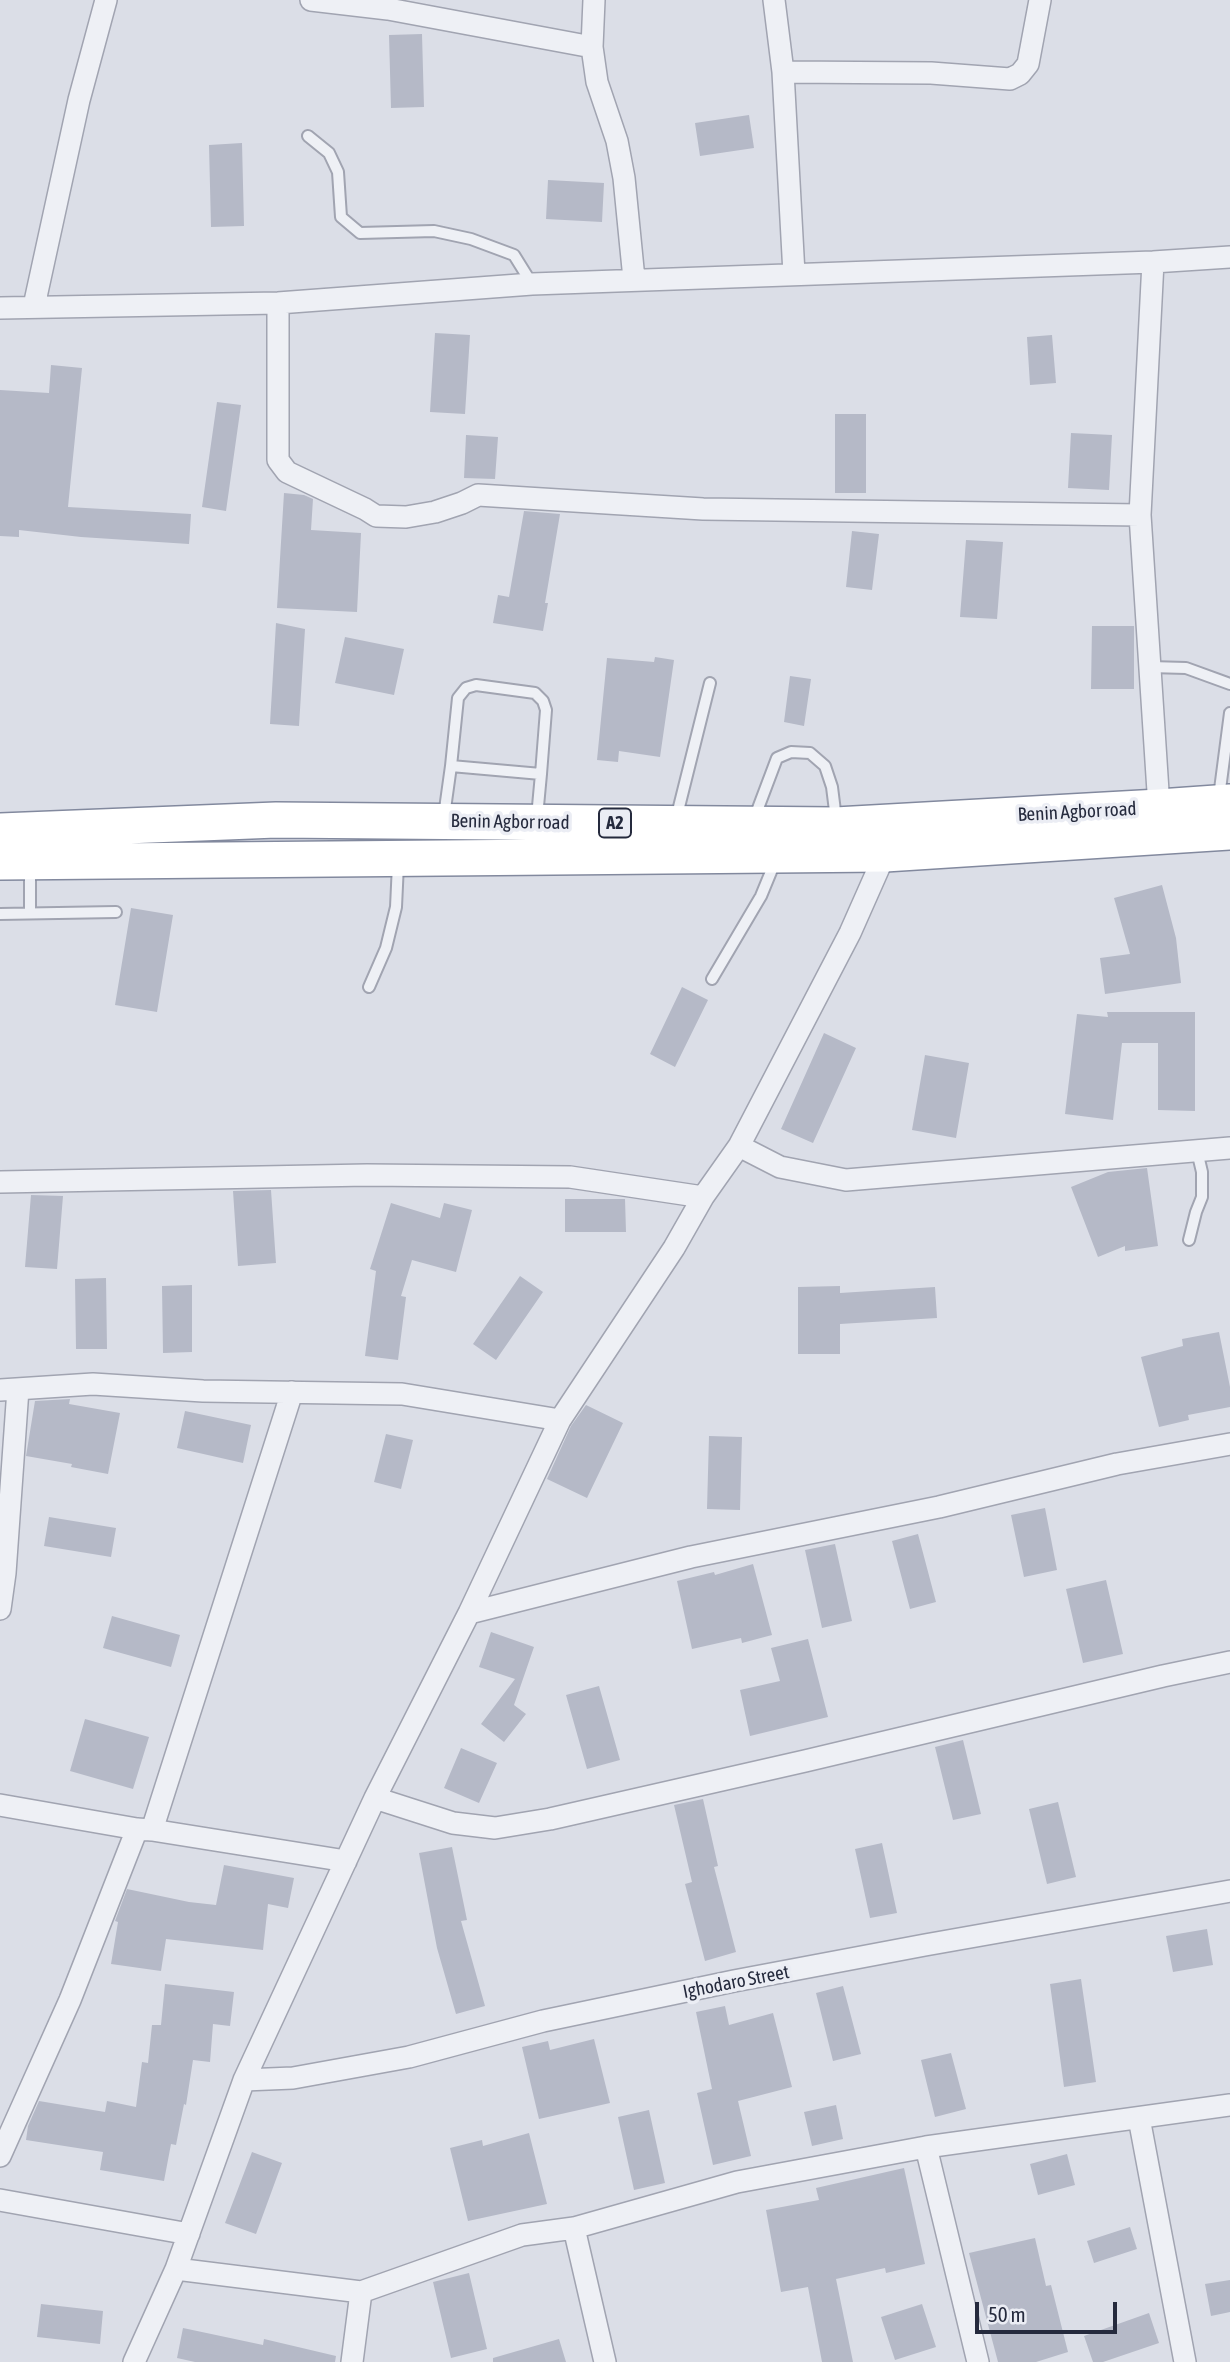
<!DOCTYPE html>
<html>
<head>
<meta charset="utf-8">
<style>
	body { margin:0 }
	#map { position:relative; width:1230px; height:2362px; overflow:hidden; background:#dbdee7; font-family:"Asap Condensed",sans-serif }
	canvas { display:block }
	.scale { position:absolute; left:975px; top:2302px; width:142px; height:32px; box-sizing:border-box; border:4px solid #252a3d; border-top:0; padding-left:9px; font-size:21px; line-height:24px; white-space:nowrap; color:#252a3d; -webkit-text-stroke:5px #ebedf4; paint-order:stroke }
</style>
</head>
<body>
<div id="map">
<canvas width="1230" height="2362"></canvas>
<div class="scale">50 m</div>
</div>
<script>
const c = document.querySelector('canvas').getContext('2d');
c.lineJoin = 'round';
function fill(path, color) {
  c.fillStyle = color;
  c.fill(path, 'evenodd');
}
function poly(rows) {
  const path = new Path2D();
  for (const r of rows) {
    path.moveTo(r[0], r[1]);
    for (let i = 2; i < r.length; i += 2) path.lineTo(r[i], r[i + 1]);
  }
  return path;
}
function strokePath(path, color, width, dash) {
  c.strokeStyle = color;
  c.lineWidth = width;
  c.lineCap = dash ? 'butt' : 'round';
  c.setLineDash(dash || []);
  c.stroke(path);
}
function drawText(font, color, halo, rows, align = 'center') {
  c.font = font + ' "Asap Condensed",sans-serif';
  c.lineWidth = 7;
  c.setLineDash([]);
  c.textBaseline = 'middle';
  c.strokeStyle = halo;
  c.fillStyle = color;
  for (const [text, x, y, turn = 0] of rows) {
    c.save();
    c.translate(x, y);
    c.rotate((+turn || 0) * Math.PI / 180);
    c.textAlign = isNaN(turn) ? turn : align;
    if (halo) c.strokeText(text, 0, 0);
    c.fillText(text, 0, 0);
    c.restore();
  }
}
const building = poly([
	[422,34,424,107,391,108,389,35],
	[749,115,754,148,700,156,695,123],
	[242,143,244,226,211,227,209,145],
	[548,180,604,183,602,222,546,219],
	[435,333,470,335,465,414,430,412],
	[1052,335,1056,383,1030,385,1027,337],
	[51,365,82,368,68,507,191,514,189,544,81,537,19,530,19,537,0,536,0,390,49,393],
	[217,402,241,405,226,511,202,507],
	[835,414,866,414,866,493,835,493],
	[1071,433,1112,435,1109,490,1068,488],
	[466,435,498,437,495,479,464,478],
	[284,493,304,495,313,499,311,530,361,533,357,612,277,608],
	[524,511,560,514,545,603,548,603,543,631,493,623,498,595,509,597],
	[852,531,879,534,872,590,846,587],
	[966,540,1003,542,997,619,960,617],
	[276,623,305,629,299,726,270,724],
	[1092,626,1134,626,1134,689,1091,689],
	[345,637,404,649,394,695,335,683],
	[655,657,674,660,660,757,619,751,618,762,597,760,607,658,654,662],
	[790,676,811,679,804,726,784,722],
	[1162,885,1176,938,1181,983,1105,994,1100,958,1130,954,1114,898],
	[131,908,173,915,157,1012,115,1005],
	[682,987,708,1000,675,1067,650,1054],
	[1107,1012,1195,1012,1195,1111,1158,1110,1158,1043,1122,1043,1113,1120,1065,1114,1077,1014,1108,1017],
	[824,1033,856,1048,813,1143,781,1129],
	[925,1055,969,1063,956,1138,912,1130],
	[1147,1168,1158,1246,1125,1251,1125,1246,1098,1257,1071,1187,1108,1172],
	[271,1190,276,1263,238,1266,233,1191],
	[31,1195,63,1196,57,1269,25,1267],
	[565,1199,625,1199,626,1232,565,1232],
	[391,1203,440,1218,444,1203,472,1210,456,1272,412,1260,401,1296,406,1297,398,1360,365,1356,376,1271,370,1269],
	[520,1276,543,1292,496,1360,473,1344],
	[106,1278,107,1349,76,1349,75,1279],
	[192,1285,192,1352,163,1353,162,1286],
	[840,1286,840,1293,935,1287,937,1318,840,1324,840,1354,798,1354,798,1287],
	[1219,1332,1230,1387,1230,1407,1188,1415,1189,1420,1159,1427,1141,1357,1183,1346,1182,1339],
	[70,1399,69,1404,120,1413,108,1474,71,1467,72,1464,26,1456,35,1401],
	[586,1405,623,1423,587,1498,547,1479,571,1426],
	[185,1411,251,1425,243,1463,177,1448],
	[386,1434,413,1440,401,1489,374,1482],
	[709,1436,742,1437,740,1510,707,1509],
	[1045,1508,1057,1570,1024,1577,1011,1515],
	[49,1517,116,1528,111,1557,44,1546],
	[918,1534,936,1602,910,1609,892,1541],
	[835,1544,852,1621,822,1628,805,1550],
	[753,1564,772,1635,742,1643,741,1638,692,1649,677,1581,714,1572,715,1575],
	[1106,1580,1123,1654,1083,1663,1066,1589],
	[112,1616,180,1635,171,1667,103,1648],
	[491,1632,534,1647,514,1705,526,1714,504,1742,481,1724,515,1679,479,1667],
	[808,1639,828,1717,750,1736,740,1690,780,1681,771,1648],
	[599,1686,620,1760,587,1769,566,1695],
	[85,1719,149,1737,133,1789,70,1771],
	[963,1740,981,1814,953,1820,935,1747],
	[461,1748,497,1763,479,1803,444,1788],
	[703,1799,718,1866,714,1867,736,1952,705,1961,685,1884,692,1882,674,1805],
	[1058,1802,1076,1877,1047,1884,1029,1809],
	[882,1843,897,1913,870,1918,855,1849],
	[452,1847,467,1920,461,1921,485,2006,456,2014,437,1948,419,1853],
	[224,1865,294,1878,288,1908,268,1904,263,1950,166,1939,161,1971,111,1964,118,1922,115,1921,127,1889,189,1902,216,1905],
	[1207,1929,1213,1965,1173,1972,1166,1936],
	[1081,1979,1096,2082,1064,2087,1050,1984],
	[165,1984,234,1992,230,2026,213,2024,210,2062,193,2060,186,2105,184,2104,176,2145,171,2144,164,2181,100,2170,103,2152,26,2140,28,2126,39,2101,105,2112,107,2101,136,2107,142,2062,148,2063,152,2025,161,2025],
	[843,1986,861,2054,833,2061,816,1993],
	[725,2006,729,2025,773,2013,792,2087,738,2101,751,2156,713,2165,697,2093,712,2089,696,2012],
	[594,2039,610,2103,539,2119,522,2047,548,2041,550,2050],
	[951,2053,966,2109,935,2117,921,2060],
	[836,2105,843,2139,812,2146,804,2112],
	[649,2110,665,2183,634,2190,618,2117],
	[529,2133,547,2204,468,2221,450,2148,482,2140,483,2146],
	[252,2152,282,2163,256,2234,225,2223],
	[1067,2154,1075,2185,1038,2195,1030,2164],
	[904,2168,925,2264,886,2273,885,2268,836,2279,853,2362,822,2362,808,2287,781,2292,766,2210,819,2200,816,2188],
	[1130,2227,1137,2249,1094,2263,1087,2241],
	[1035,2238,1046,2286,1051,2285,1068,2352,1036,2362,998,2362,969,2253],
	[469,2273,487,2349,451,2358,433,2282],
	[1230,2280,1230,2312,1211,2316,1205,2284],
	[41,2304,103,2311,100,2344,37,2337],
	[922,2304,936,2347,895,2360,881,2317],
	[1149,2313,1159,2343,1103,2362,1093,2362,1084,2336],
	[183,2328,263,2345,264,2339,336,2356,335,2362,195,2362,177,2358],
	[559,2339,566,2362,493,2362,493,2358]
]);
const service = poly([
	[308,136,329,153,338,172,341,217,360,233,434,231,471,239,514,255,532,284],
	[1150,667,1186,668,1230,684],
	[451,766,458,698,466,688,476,685,535,693,543,701,546,710,541,774],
	[1219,797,1230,713],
	[444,816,451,766,541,774,537,817],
	[676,819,710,683],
	[754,819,777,758,791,752,810,753,825,766,832,787,836,819],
	[30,913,30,865],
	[0,914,116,912],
	[712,979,761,896,775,862],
	[369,987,386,948,396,907,398,864],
	[1189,1240,1196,1212,1202,1197,1202,1172,1197,1151]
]);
const minor = poly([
	[311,0,388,9,592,47],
	[594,0,592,47,597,82,617,141,624,178,634,279],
	[774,0,783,72,794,274],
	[783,72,931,73,1010,79,1020,74,1028,64,1040,0],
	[1153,262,1140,515,1159,807],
	[278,303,278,460,287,472,365,509,376,516,406,517,435,512,462,503,478,495,703,509,1140,515],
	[34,306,79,100,106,0],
	[0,308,278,303,532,284,1153,262,1230,257],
	[739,1146,780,1167,846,1180,1230,1148],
	[0,1182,367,1175,570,1177,703,1197],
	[0,1390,93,1384,203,1391,402,1394,560,1420],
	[0,1609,5,1573,18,1389],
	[469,1613,691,1557,939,1507,1117,1464,1230,1444],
	[375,1798,453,1823,495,1828,550,1819,805,1761,1163,1676,1230,1662],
	[0,1805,137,1829,152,1830,346,1861],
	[152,1830,292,1392],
	[244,2080,293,2078,409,2057,543,2021,734,1981,925,1945,1230,1891],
	[1139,2118,1185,2362],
	[926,2147,978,2362],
	[0,2156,70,2000,137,1829],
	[0,2200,189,2234],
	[574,2228,605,2362],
	[176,2269,361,2292,522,2235,574,2228,737,2182,926,2147,1230,2105],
	[134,2362,176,2269,244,2080,375,1798,469,1613,560,1420,674,1248,703,1197,739,1146,850,933,885,854],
	[352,2362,361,2292]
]);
const trunk = poly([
	[0,831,276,820,836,825,1159,807,1230,802],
	[0,862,885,854,1230,832]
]);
const shields = [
	[615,823,32]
];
const shieldNames = [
	["A2",615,823]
];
const streetNames = [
	["Benin Agbor road",1077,812,-3],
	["Benin Agbor road",510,822,1],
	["Ighodaro Street",736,1982,-11]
];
fill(building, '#b5b9c7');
strokePath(service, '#a1a4b1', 14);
strokePath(minor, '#a1a4b1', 24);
strokePath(trunk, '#82899e', 38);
strokePath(service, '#eef0f5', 10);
strokePath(minor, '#eef0f5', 21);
strokePath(trunk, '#fff', 35);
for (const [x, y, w] of shields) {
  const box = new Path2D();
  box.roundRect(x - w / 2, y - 14.5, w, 29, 5);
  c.fillStyle = '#ebedf4';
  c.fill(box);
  strokePath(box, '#252a3d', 2);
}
drawText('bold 18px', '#252a3d', null, shieldNames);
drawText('19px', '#252a3d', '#ebedf4', streetNames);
</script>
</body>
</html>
